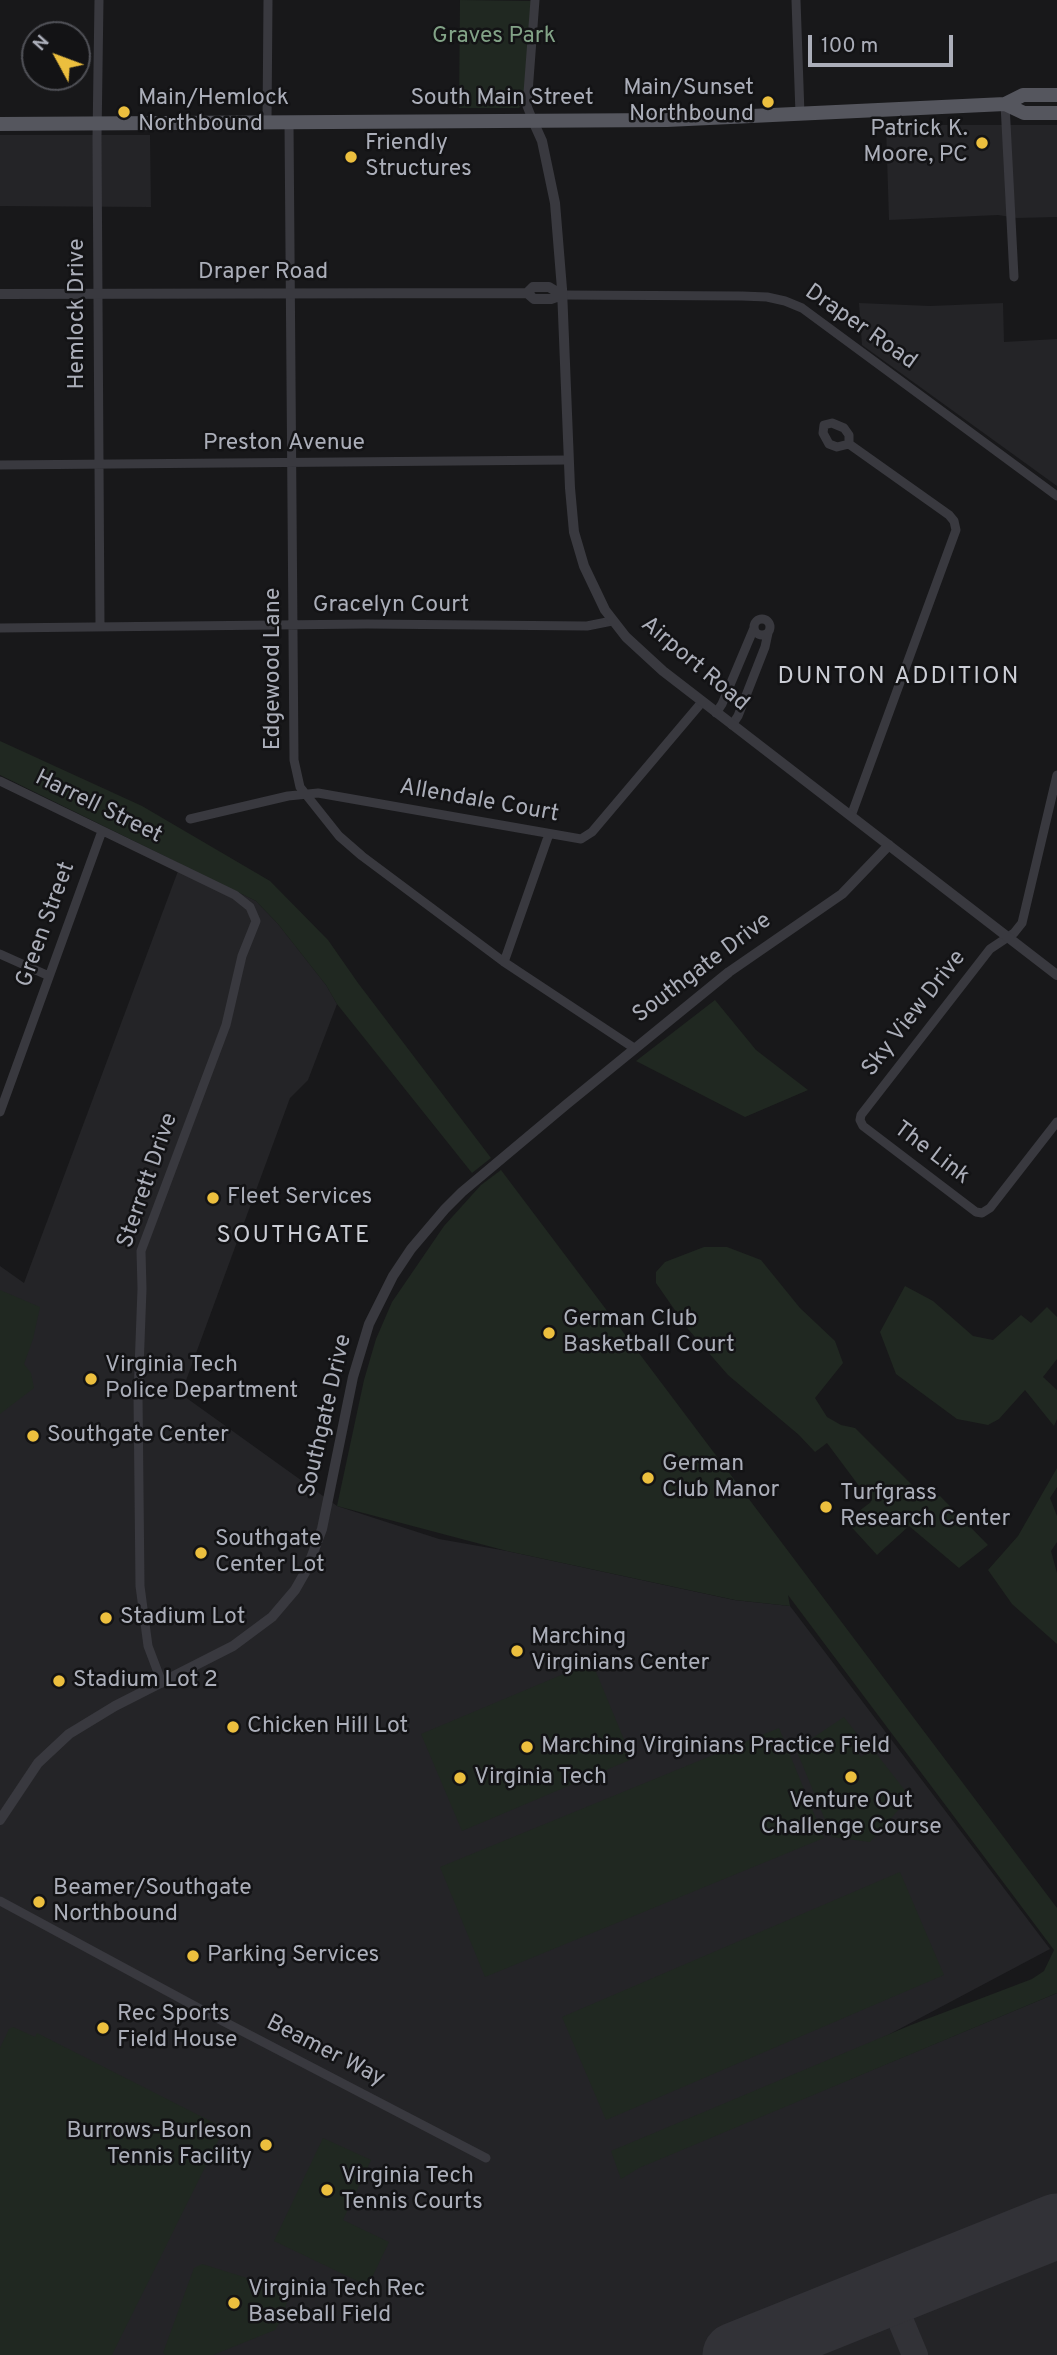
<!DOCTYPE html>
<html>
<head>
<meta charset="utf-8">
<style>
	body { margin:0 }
	#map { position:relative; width:1057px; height:2355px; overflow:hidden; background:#18181a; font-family:Overpass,sans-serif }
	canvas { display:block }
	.north { position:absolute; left:21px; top:21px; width:70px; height:70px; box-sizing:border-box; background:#131315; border:2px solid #505157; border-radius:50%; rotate:311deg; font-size:19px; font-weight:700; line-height:28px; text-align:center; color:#abaeb9 }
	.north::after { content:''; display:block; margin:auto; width:24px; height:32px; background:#ecbf3e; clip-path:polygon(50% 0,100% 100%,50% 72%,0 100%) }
	.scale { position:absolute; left:808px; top:35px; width:145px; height:32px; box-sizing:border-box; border:4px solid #abaeb9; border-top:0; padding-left:9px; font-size:21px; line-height:24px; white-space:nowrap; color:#abaeb9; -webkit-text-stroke:5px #131315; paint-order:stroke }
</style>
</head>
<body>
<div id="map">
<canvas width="1057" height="2355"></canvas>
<div class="north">N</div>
<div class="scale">100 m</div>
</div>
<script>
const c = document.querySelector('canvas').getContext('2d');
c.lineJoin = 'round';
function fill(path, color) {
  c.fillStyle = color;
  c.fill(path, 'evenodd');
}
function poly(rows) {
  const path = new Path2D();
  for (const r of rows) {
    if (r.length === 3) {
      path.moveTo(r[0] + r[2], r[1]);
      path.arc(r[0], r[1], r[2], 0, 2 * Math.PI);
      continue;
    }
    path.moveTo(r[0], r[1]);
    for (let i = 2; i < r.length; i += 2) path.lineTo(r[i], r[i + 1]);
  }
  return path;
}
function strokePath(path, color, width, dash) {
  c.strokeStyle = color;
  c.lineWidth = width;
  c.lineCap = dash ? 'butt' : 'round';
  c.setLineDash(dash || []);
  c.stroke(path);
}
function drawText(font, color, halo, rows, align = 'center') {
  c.font = font + ' Overpass,sans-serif';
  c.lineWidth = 5;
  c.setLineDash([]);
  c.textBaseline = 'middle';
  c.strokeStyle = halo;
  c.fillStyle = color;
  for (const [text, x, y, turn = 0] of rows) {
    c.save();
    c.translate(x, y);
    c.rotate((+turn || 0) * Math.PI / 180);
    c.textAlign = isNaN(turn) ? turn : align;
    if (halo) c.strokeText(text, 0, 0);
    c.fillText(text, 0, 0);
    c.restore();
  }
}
const built = poly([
	[886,125,1057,125,1057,217,1017,218,998,215,889,220],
	[0,135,150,135,151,207,0,206],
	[859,303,930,306,1003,303,1004,342,1057,339,1057,486,862,345],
	[181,863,256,901,278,924,326,985,337,1004,308,1080,290,1098,181,1394,337,1506,439,1539,507,1551,734,1600,790,1606,1050,1949,645,2164,1057,1993,1057,2355,0,2355,0,1266,24,1283]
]);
const green = poly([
	[460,0,532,1,524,103,519,108,459,108],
	[0,741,142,806,270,881,328,940,358,983,491,1158,472,1173,337,1004,326,985,278,924,256,901,0,775],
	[715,1000,756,1050,808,1090,745,1117,636,1061],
	[501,1170,1057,1908,1057,1993,639,2168,621,2179,611,2151,911,2025,1032,1979,1044,1971,1054,1950,788,1595,790,1606,735,1600,507,1551,337,1506,364,1380,376,1339,392,1302,444,1226,481,1185],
	[704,1247,727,1247,761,1260,800,1308,835,1341,843,1363,815,1398,827,1417,841,1425,855,1428,926,1499,940,1496,988,1545,959,1568,909,1526,877,1555,846,1521,871,1502,827,1443,815,1452,799,1435,728,1375,688,1329,656,1283,656,1272,665,1262],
	[905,1286,933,1301,973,1336,993,1340,1021,1315,1031,1323,1047,1307,1057,1317,1057,1359,1043,1377,1057,1390,1057,1419,1054,1426,1025,1390,999,1419,988,1425,957,1419,896,1374,880,1332],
	[0,1290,40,1307,33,1339,24,1364,31,1373,34,1388,0,1414],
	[1057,1468,1057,1487,1050,1498,1057,1516,1057,1542,1051,1551,1057,1573,1057,1644,1012,1604,988,1570,1018,1536],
	[592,1662,632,1759,462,1831,421,1734],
	[844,1717,860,1738,852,1745,861,1757,872,1748,910,1797,870,1842,832,1837,796,1749],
	[779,1728,824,1838,485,1977,440,1867],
	[900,1872,944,1975,606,2120,562,2017],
	[13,2027,35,2037,37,2033,220,2126,222,2133,112,2355,0,2355,0,2048,9,2029],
	[323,2138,371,2160,343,2220,389,2242,368,2286,274,2241],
	[202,2264,289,2291,284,2315,275,2330,213,2355,166,2355,163,2353,194,2268]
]);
const taxiway = poly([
	[889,2293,915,2355]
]);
const runway = poly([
	[735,2355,1057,2226]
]);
const minor = poly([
	[99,0,97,138,100,627],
	[796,0,800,114],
	[1005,104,1014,277],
	[533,121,527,106,535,0],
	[267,123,268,0],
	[289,123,294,760,300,787,339,836,362,856,504,962,634,1048],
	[562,295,742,296,767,297,785,301,802,308,821,322,1057,496],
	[849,444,837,447,829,444,823,433,824,425,832,423,844,428,849,435,849,444,949,515,954,521,956,530,851,816],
	[0,465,568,460],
	[762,627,8],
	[0,628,367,624,587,626,612,621],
	[716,713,722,704,754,628],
	[732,725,738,716,765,647,768,633],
	[1057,775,1022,923,1014,933,990,949,861,1115,860,1120,863,1126,976,1212,982,1213,990,1208,1057,1122],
	[0,781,235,895,250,907,256,921,242,956,226,1025,141,1251,142,1289,138,1395,140,1586,148,1646,162,1683],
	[190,819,288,796,318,793,581,839,592,832,702,702],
	[0,954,49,976],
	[504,962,549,834],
	[0,1112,102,831],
	[0,1901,215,2017,486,2158]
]);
const tertiary = poly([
	[533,121,542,141,555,203,562,289,570,488,574,532,584,566,605,610,626,637,663,671,1057,975],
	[527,293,534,299,551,299,562,295],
	[0,294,527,293,533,287,549,287,562,295],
	[0,1820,38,1763,69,1734,115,1706,233,1646,272,1617,295,1590,307,1569,322,1529,353,1377,369,1324,393,1276,411,1249,445,1209,462,1192,567,1104,729,972,842,894,889,845]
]);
const primary = poly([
	[1005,104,1024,113,1057,113],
	[0,124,667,120,1005,104,1023,95,1057,95]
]);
const markers = [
	[768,102,7,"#ecbf3e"],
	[124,112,7,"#ecbf3e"],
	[982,143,7,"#ecbf3e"],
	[351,157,7,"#ecbf3e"],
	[213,1198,7,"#ecbf3e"],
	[549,1333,7,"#ecbf3e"],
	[91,1379,7,"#ecbf3e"],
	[33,1436,7,"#ecbf3e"],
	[648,1478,7,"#ecbf3e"],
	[826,1507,7,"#ecbf3e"],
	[201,1553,7,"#ecbf3e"],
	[106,1618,7,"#ecbf3e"],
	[517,1651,7,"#ecbf3e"],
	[59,1681,7,"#ecbf3e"],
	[233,1727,7,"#ecbf3e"],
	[527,1747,7,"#ecbf3e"],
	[851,1777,7,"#ecbf3e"],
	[460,1778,7,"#ecbf3e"],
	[39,1902,7,"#ecbf3e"],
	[193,1956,7,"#ecbf3e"],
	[103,2028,7,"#ecbf3e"],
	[266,2145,7,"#ecbf3e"],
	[327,2190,7,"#ecbf3e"],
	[234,2303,7,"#ecbf3e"]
];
const parkNames = [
	["Graves Park",494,37]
];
const poiNames = [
	["Main/Sunset",754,89,"right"],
	["Northbound",754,115,"right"],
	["Main/Hemlock",138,99],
	["Northbound",138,125],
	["Patrick K.",968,130,"right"],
	["Moore, PC",968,156,"right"],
	["Friendly",365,144],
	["Structures",365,170],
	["Fleet Services",227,1198],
	["German Club",563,1320],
	["Basketball Court",563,1346],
	["Virginia Tech",105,1366],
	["Police Department",105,1392],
	["Southgate Center",47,1436],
	["German",662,1465],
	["Club Manor",662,1491],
	["Turfgrass",840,1494],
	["Research Center",840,1520],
	["Southgate",215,1540],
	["Center Lot",215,1566],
	["Stadium Lot",120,1618],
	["Marching",531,1638],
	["Virginians Center",531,1664],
	["Stadium Lot 2",73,1681],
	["Chicken Hill Lot",247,1727],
	["Marching Virginians Practice Field",541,1747],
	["Virginia Tech",474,1778],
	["Venture Out",851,1802,"center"],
	["Challenge Course",851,1828,"center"],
	["Beamer/Southgate",53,1889],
	["Northbound",53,1915],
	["Parking Services",207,1956],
	["Rec Sports",117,2015],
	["Field House",117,2041],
	["Burrows-Burleson",252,2132,"right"],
	["Tennis Facility",252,2158,"right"],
	["Virginia Tech",341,2177],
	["Tennis Courts",341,2203],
	["Virginia Tech Rec",248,2290],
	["Baseball Field",248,2316]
];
const streetNames = [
	["South Main Street",502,99],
	["Draper Road",263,273],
	["Hemlock Drive",78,314,-90],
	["Draper Road",860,328,35],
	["Preston Avenue",284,444],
	["Gracelyn Court",391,606],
	["Airport Road",694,665,40],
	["Edgewood Lane",274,669,-90],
	["Allendale Court",479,802,10],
	["Harrell Street",98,808,26],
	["Green Street",47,925,-70],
	["Southgate Drive",703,969,-37],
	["Sky View Drive",915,1014,-52],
	["The Link",931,1154,37],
	["Sterrett Drive",149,1181,-71],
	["Southgate Drive",327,1416,-77],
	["Beamer Way",325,2052,27]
];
const neighbourhoodNames = [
	["DUNTON ADDITION",899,678],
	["SOUTHGATE",294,1237]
];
fill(built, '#242427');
fill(green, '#202821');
strokePath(taxiway, '#323237', 26);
strokePath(runway, '#323237', 65);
strokePath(minor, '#39393f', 9);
strokePath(tertiary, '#39393f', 10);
strokePath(primary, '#55565e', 14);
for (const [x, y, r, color] of markers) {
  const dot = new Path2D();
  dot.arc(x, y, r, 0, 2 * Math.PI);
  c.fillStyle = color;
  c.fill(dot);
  strokePath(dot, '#131315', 2.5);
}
drawText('23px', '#82a387', '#131315', parkNames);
drawText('23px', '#abaeb9', '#131315', poiNames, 'left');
drawText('23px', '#abaeb9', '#131315', streetNames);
c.letterSpacing = '2px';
drawText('24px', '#cbcdd5', '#131315', neighbourhoodNames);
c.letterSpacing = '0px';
</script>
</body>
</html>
